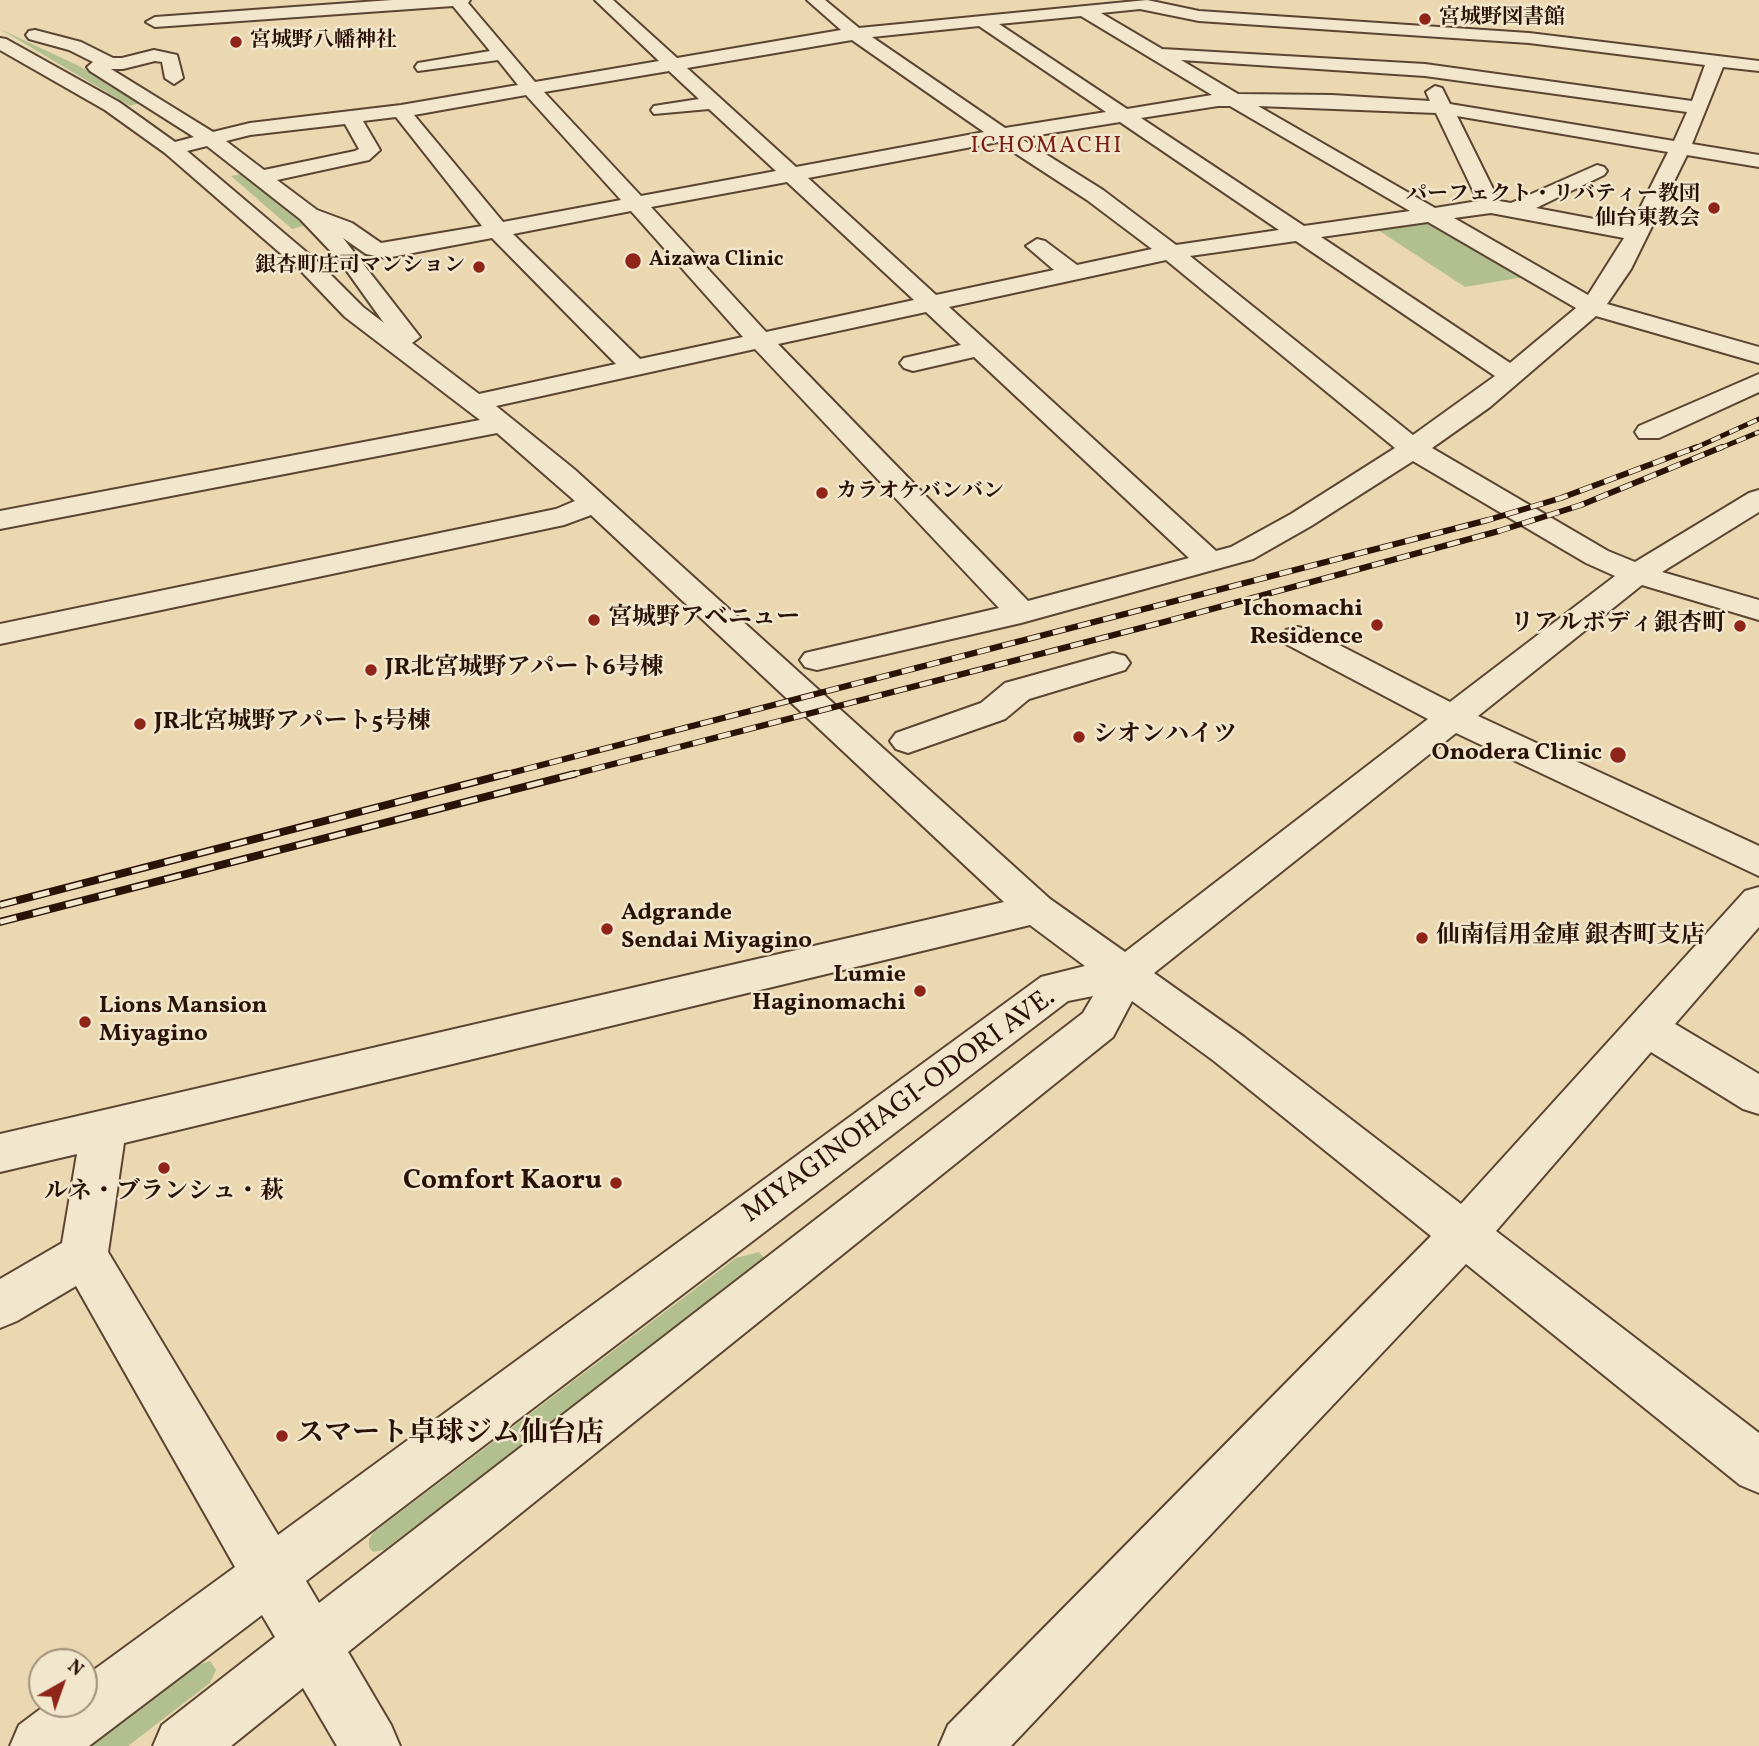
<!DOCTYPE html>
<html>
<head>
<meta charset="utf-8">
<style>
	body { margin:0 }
	#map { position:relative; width:1759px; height:1746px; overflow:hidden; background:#ebd8b1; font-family:Vollkorn,serif }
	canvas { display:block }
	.north { position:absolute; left:28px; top:1648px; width:70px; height:70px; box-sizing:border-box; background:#f2e6cc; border:2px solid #a2917d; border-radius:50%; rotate:40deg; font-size:19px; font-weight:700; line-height:28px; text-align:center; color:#2b1207 }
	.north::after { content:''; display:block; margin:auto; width:24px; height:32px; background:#8f2418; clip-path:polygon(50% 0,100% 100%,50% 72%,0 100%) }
</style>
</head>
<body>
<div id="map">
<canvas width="1759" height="1746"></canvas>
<div class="north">N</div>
</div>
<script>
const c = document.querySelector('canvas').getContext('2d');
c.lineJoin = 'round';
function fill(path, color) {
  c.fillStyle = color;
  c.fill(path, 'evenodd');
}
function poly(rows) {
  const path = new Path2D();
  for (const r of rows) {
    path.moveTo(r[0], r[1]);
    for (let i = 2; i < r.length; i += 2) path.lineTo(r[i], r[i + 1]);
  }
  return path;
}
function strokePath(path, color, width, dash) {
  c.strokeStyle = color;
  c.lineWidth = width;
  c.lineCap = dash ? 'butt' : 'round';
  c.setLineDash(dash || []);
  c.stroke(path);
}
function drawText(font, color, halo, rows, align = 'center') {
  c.font = font + ' Vollkorn,"Noto Serif JP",serif';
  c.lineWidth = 5;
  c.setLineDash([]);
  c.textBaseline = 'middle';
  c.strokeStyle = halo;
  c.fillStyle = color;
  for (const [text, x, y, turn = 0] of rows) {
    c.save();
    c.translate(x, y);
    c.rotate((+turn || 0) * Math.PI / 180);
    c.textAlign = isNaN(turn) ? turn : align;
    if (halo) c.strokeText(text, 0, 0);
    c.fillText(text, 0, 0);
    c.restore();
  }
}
const green = poly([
	[0,29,77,65,143,102,130,106],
	[245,173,306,225,292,229,231,176],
	[1425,222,1435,224,1524,277,1465,287,1378,230],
	[759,1252,766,1260,384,1550,373,1552,369,1547,369,1539,374,1532,736,1258],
	[210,1661,216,1670,210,1683,128,1746,91,1746,198,1665]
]);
const minor = poly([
	[392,0,470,0,468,3,535,82,659,61,595,0,613,0,677,58,841,30,807,0,825,0,859,28,1147,0,1199,11,1529,33,1759,61,1759,71,1723,67,1692,144,1759,155,1759,167,1687,155,1631,269,1607,304,1759,347,1759,363,1596,316,1490,407,1432,448,1608,551,1635,562,1749,493,1759,490,1759,512,1662,572,1759,600,1759,620,1642,585,1478,716,1759,846,1759,876,1456,733,1154,973,1244,1037,1461,1204,1745,891,1759,887,1759,927,1675,1024,1759,1074,1759,1114,1743,1109,1651,1052,1496,1231,1759,1433,1759,1493,1740,1485,1466,1264,1011,1746,939,1746,948,1725,1431,1236,1214,1061,1132,1001,1113,1037,348,1652,391,1725,400,1746,337,1746,303,1688,231,1746,153,1746,162,1725,275,1637,262,1615,89,1746,10,1746,19,1725,47,1704,84,1704,84,1677,235,1567,76,1286,17,1321,0,1328,0,1279,62,1243,77,1154,0,1172,0,1134,1004,902,591,515,564,525,0,644,0,624,556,509,575,501,497,433,0,529,0,511,480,420,345,317,302,272,165,153,105,110,0,50,0,38,6,39,119,102,175,142,194,137,90,71,87,67,93,62,69,50,29,39,26,35,29,31,35,30,81,42,113,58,122,58,154,50,177,55,183,78,174,84,165,78,162,62,155,61,123,69,111,69,213,132,250,123,401,105,518,85,498,60,418,71,415,67,418,63,490,51,453,6,155,27,146,22,155,17,392,0],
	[1140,9,1199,21,1529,43,1705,65,1692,101,1425,64,1162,49,1101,13,1140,9],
	[1081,16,1212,95,1127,109,999,24,1081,16],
	[979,26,1106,112,1005,128,872,37,979,26],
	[852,40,984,132,796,167,687,68,852,40],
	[1181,60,1425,76,1687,112,1674,141,1450,104,1442,88,1435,86,1426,92,1430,101,1332,95,1238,94,1181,60],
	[669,71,699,99,654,106,651,110,654,114,709,109,776,171,641,196,544,92,669,71],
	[526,95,621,200,503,222,414,115,526,95],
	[1218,106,1230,106,1410,211,1304,226,1141,118,1218,106],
	[1258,106,1436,113,1478,201,1435,208,1258,106],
	[1457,116,1668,152,1631,226,1536,208,1604,175,1607,171,1604,167,1597,165,1511,203,1499,201,1457,116],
	[396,117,482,226,381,243,352,223,317,210,277,180,369,160,380,150,363,121,396,117],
	[1120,122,1279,230,1176,245,1103,190,1020,138,1120,122],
	[345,124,359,149,355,151,264,170,226,141,250,135,345,124],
	[998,142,1087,200,1152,249,1077,265,1045,241,1037,239,1026,246,1054,270,936,295,808,178,998,142],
	[207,146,300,219,339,260,384,323,363,307,318,262,187,151,207,146],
	[787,182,914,300,766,332,651,207,787,182],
	[631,211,743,337,640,359,513,234,631,211],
	[1491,213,1624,238,1588,295,1454,218,1491,213],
	[1428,222,1576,308,1510,363,1321,237,1428,222],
	[343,238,366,254,386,258,492,238,616,364,479,394,412,343,420,337,343,238],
	[1296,241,1495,376,1413,435,1190,256,1296,241],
	[1166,260,1395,448,1291,514,1231,547,1216,551,949,307,1166,260],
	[926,312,961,345,904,358,900,363,904,368,913,371,974,357,1189,558,1028,601,778,344,926,312],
	[755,349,999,608,805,653,800,660,805,667,817,670,1021,623,1253,559,1311,526,1413,461,1586,563,1615,576,1450,702,1310,630,1298,627,1286,630,1282,637,1286,644,1428,719,1125,952,1050,899,574,469,496,406,755,349],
	[1030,925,1085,966,1041,977,278,1535,108,1252,124,1143,1030,925],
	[1093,996,1083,1013,319,1603,306,1581,1068,1001,1093,996],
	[1759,374,1759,392,1659,438,1639,438,1635,432,1639,426,1759,374],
	[1113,653,1125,656,1130,663,1125,670,1029,699,1005,719,908,753,896,749,890,741,896,733,981,703,1005,683,1113,653]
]);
const railFar2 = poly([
	[1693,449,1759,419],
	[1718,449,1759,432]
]);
const railFar1 = poly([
	[499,776,1488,520,1561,498,1697,447],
	[567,776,1164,622,1499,531,1581,505,1722,447]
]);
const rail = poly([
	[0,905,506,774],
	[0,922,574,774]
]);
const markers = [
	[1425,19,7,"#8f2418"],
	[236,42,7,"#8f2418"],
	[1714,208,7,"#8f2418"],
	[633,261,9,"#8f2418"],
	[479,267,7,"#8f2418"],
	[822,493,7,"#8f2418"],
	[594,620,7,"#8f2418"],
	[1377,625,7,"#8f2418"],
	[1740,626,7,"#8f2418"],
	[371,670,7,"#8f2418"],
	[140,724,7,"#8f2418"],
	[1079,737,7,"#8f2418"],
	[1618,755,9,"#8f2418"],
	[607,929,7,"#8f2418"],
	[1422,938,7,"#8f2418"],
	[920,991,7,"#8f2418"],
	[85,1022,7,"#8f2418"],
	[164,1168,7,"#8f2418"],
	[616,1183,7,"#8f2418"],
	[282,1436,7,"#8f2418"]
];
const farPoinames = [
	["宮城野図書館",1439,19],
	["宮城野八幡神社",250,42],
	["パーフェクト・リバティー教団",1700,196,"right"],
	["仙台東教会",1700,220,"right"],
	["Aizawa Clinic",649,261],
	["銀杏町庄司マンション",465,267,"right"],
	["カラオケバンバン",836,493]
];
const farQuarternames = [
	["ICHOMACHI",1047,148]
];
const poiNames = [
	["Ichomachi",1363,611,"right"],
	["Residence",1363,639,"right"],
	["宮城野アベニュー",608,620],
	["リアルボディ銀杏町",1726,626,"right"],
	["JR北宮城野アパート6号棟",385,670],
	["JR北宮城野アパート5号棟",154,724],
	["シオンハイツ",1093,737],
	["Onodera Clinic",1602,755,"right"],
	["Adgrande",621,915],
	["Sendai Miyagino",621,943],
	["仙南信用金庫 銀杏町支店",1436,938],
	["Lumie",906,977,"right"],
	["Haginomachi",906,1005,"right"],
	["Lions Mansion",99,1008],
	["Miyagino",99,1036],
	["ルネ・ブランシュ・萩",164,1194,"center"]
];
const nearStreetnames = [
	["MIYAGINOHAGI-ODORI AVE.",900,1107,-36]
];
const nearPoinames = [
	["Comfort Kaoru",602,1183],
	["スマート卓球ジム仙台店",296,1436,"left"]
];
fill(green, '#b2c090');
strokePath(minor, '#5b4432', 4);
fill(minor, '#f2e6cc');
strokePath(railFar2, '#2b1207', 5);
strokePath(railFar1, '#2b1207', 6);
strokePath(rail, '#2b1207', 8);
strokePath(railFar2, '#f2e6cc', 3.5, [10]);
strokePath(railFar1, '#f2e6cc', 4.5, [13]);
strokePath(rail, '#f2e6cc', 5, [17]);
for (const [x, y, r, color] of markers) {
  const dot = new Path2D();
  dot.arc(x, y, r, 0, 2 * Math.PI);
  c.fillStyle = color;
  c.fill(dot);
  strokePath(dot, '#f2e6cc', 2.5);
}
drawText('bold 21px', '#2b1207', '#f2e6cc', farPoinames, 'left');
c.letterSpacing = '2px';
drawText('23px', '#7a1f14', '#f2e6cc', farQuarternames);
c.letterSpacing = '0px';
drawText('bold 24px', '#2b1207', '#f2e6cc', poiNames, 'left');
drawText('28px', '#2b1207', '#f2e6cc', nearStreetnames);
drawText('bold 28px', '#2b1207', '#f2e6cc', nearPoinames, 'right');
</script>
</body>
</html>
